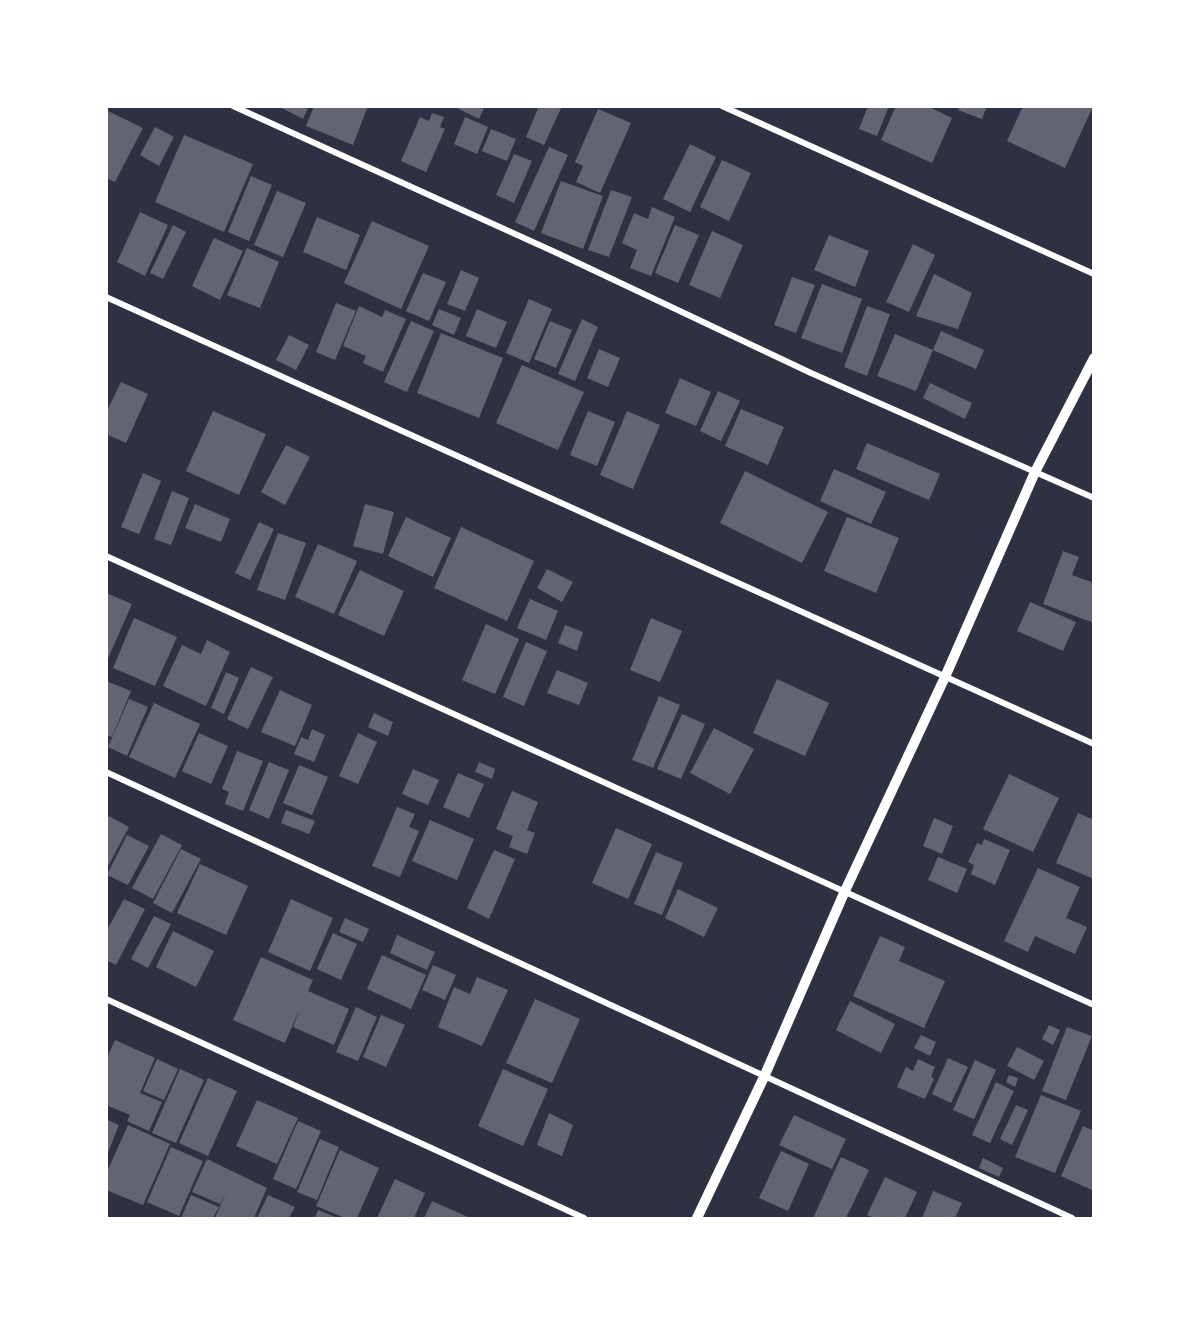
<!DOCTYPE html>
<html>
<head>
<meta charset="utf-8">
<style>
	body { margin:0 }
	#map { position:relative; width:1200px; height:1325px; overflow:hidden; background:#2d3142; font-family:"Source Sans 3",sans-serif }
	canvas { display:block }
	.frame { position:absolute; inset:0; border:108px solid #fff; pointer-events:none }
</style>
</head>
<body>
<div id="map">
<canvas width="1200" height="1325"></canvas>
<div class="frame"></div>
</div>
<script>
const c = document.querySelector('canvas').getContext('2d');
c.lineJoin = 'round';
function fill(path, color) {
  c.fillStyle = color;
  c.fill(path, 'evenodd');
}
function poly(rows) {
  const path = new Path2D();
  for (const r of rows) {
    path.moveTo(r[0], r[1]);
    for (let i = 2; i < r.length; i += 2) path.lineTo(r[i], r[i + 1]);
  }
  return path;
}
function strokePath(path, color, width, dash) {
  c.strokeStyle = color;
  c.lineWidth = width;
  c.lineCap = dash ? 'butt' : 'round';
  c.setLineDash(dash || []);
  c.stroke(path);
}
const building = poly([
	[278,106,309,106,303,119],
	[314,106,368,106,353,145,306,126],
	[453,106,485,106,479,119],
	[539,106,562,106,544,145,526,137],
	[868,106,889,106,877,136,859,129],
	[896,106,927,106,952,118,932,163,881,140],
	[960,106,987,106,982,119,958,110],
	[1023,106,1093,106,1065,168,1007,141],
	[598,109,631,123,600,193,576,182,583,166,575,162],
	[106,110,143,128,115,182,106,178],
	[432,113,444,117,440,127,445,129,426,172,401,161,420,117,429,121],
	[465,117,488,127,477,154,454,144],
	[155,127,174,137,159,166,140,155],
	[491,129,516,139,507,161,482,151],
	[184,135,253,164,224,232,155,202],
	[690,144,716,157,690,212,663,199],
	[549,147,568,155,534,231,515,222],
	[514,154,532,161,514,203,496,195],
	[722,160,751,173,729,221,700,207],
	[251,176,272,185,249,241,228,232],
	[561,181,603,196,583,249,541,233],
	[611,190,632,197,609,257,588,250],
	[277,191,306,203,283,257,254,245],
	[652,207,675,217,651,276,630,268,637,250,622,243,634,213,648,219],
	[140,212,168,225,145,276,117,262],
	[317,217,360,235,346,270,303,252],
	[372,221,429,246,401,309,344,283],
	[173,225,186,232,163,279,150,273],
	[675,225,699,235,678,283,655,273],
	[712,231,743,245,720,298,689,285],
	[829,235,869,251,855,287,814,270],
	[214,238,243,251,220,300,192,286],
	[913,244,935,255,909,312,886,302],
	[247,248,279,262,260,308,227,295],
	[461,270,479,278,465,311,447,304],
	[423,273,446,282,429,321,406,311],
	[934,274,972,293,958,329,916,316],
	[792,277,815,285,796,333,774,325],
	[822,284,862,299,842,353,801,338],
	[529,299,552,309,529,363,506,353],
	[336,303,356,311,335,360,316,352],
	[359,306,382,317,385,310,406,319,383,372,363,363,366,356,343,346],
	[867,306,890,314,867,376,844,367],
	[439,309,461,318,454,335,432,325],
	[477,309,507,322,496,348,466,336],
	[582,319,598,327,575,381,558,374],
	[411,321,434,331,407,392,384,382],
	[550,321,572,330,556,368,534,359],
	[941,331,984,350,976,369,933,350],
	[441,333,503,358,479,418,417,393],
	[895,334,933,350,916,391,877,376],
	[289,335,309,345,296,370,276,360],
	[599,349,620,358,608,387,587,378],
	[522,365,584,392,558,450,496,423],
	[680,378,711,392,696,426,665,413],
	[121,382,148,394,126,443,106,434,106,413],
	[930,383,972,403,965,419,923,398],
	[718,391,740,401,721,441,700,431],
	[741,409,784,427,768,465,725,446],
	[213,411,266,434,239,495,186,471],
	[588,411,615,422,597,466,570,455],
	[627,411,660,425,633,489,600,475],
	[867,443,940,474,929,500,856,469],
	[286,445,310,457,285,505,261,492],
	[834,469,886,492,871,524,820,501],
	[745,471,828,512,802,563,720,523],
	[143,473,161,481,139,534,121,527],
	[172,491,189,498,171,545,154,539],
	[195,504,230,519,221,542,185,528],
	[365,504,394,512,383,554,353,546],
	[406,517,451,538,433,577,388,556],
	[847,517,899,538,876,593,824,571],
	[259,522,274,529,250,580,235,573],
	[461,527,534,561,507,621,434,588],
	[278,533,306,543,285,600,257,590],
	[318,544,357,561,334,614,295,597],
	[1063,551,1079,557,1072,575,1094,583,1094,623,1043,604],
	[547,569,573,582,562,602,537,588],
	[360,570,404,591,384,636,338,615],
	[106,593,132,604,106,663],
	[530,599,558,611,546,640,517,628],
	[1030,602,1076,622,1063,651,1017,631],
	[134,618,177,637,155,686,113,668],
	[651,618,682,631,660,682,630,670],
	[486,624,519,639,495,694,462,680],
	[565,625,583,632,577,651,558,643],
	[207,640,230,652,206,706,163,686,182,645,201,654],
	[526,642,547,651,524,706,503,697],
	[251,667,273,677,248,729,227,719],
	[557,670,588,683,579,705,547,693],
	[226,672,239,678,224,714,211,708],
	[777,679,829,703,805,756,753,733],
	[106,681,131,691,112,737,106,735],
	[280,690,312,705,295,746,261,732],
	[659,696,680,705,653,768,632,760],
	[129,699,148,707,127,756,108,747],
	[154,703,200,724,175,778,129,757],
	[374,713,393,722,388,736,368,727],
	[682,714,705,724,681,779,657,769],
	[714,728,754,749,730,794,690,773],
	[312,729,325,735,314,762,294,754,301,737,308,740],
	[199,733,228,746,211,784,182,771],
	[358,733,377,742,358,784,339,776],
	[237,751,263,761,243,811,225,804,229,792,222,789],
	[269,762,289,770,269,819,249,810],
	[479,762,495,769,492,779,475,772],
	[299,765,328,777,312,815,283,803],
	[413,769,439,780,428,805,402,794],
	[458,773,484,784,469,818,443,807],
	[1009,774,1059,798,1033,852,983,829],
	[512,791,538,802,527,830,535,833,527,854,509,847,513,836,496,829],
	[397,807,415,814,409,827,419,831,400,877,372,866],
	[286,810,315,821,309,834,281,823],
	[1078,813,1094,820,1094,879,1056,863],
	[109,816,129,827,106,870,106,821],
	[934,818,953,826,942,854,923,846],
	[430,820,474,839,457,880,412,861],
	[616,828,652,844,628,899,592,883],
	[161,834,182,845,153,899,132,888],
	[127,835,149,846,128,885,107,875],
	[984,839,1010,850,995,885,971,874,974,865,968,862,977,843,982,845],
	[181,849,201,859,172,913,153,903],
	[494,850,515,859,489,919,467,908],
	[656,852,683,863,662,915,634,904],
	[938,857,967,869,957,893,928,880],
	[200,864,248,886,226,935,177,913],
	[1038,868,1080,887,1066,918,1087,927,1075,954,1035,936,1028,952,1004,941],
	[678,889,718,908,704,937,665,918],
	[124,899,145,909,116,965,106,960,106,932],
	[291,899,333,918,310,971,268,952],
	[154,916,171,924,148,968,131,959],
	[345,918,369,929,363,942,339,932],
	[173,931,214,951,196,987,156,967],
	[333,933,357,944,341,980,317,969],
	[397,935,435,952,427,970,390,953],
	[880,936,905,947,899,961,945,981,924,1028,853,996],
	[382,955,426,975,411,1009,367,989],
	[261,957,313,980,308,991,349,1009,334,1045,293,1027,299,1010,285,1043,233,1020],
	[433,965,456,975,445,1000,422,990],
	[477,977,508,990,482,1046,438,1027,454,987,470,994],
	[535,999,580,1019,552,1083,506,1063],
	[850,1001,895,1024,881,1053,836,1030],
	[356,1007,377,1017,358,1061,336,1052],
	[381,1015,405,1025,386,1067,363,1057],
	[1049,1025,1060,1030,1053,1045,1042,1039],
	[1067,1027,1092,1036,1066,1100,1042,1091],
	[921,1035,936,1042,930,1056,914,1048],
	[115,1040,155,1058,140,1093,162,1102,149,1131,127,1121,130,1115,106,1105,106,1060],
	[1017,1047,1044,1061,1034,1080,1007,1066],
	[948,1058,968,1067,951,1103,932,1094],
	[157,1059,178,1069,164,1100,143,1091],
	[918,1059,935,1067,931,1077,934,1079,925,1099,897,1087,906,1067,913,1071],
	[975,1060,996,1070,974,1119,953,1110],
	[180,1069,204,1080,176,1143,152,1133],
	[503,1069,548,1089,523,1146,478,1126],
	[1009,1075,1018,1078,1015,1087,1006,1082],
	[208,1078,237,1091,208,1156,179,1143],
	[996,1082,1014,1091,990,1143,972,1135],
	[1041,1095,1081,1111,1055,1173,1015,1157],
	[257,1100,298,1118,277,1164,236,1146],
	[1016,1105,1028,1110,1012,1145,1000,1139],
	[549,1113,573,1125,562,1156,537,1145],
	[794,1115,846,1139,832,1169,779,1145],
	[106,1119,119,1125,107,1155,106,1155],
	[298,1121,321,1131,296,1189,273,1179],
	[128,1125,170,1144,143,1205,106,1190,106,1174],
	[1083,1126,1094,1131,1094,1191,1061,1176],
	[320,1139,339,1147,317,1200,297,1192],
	[171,1147,203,1161,179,1216,147,1202],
	[340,1150,379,1168,357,1218,345,1218,316,1206],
	[781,1151,809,1164,788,1211,759,1198],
	[841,1157,869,1170,846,1218,813,1218],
	[983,1158,1003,1168,999,1177,979,1168],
	[207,1159,267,1188,254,1218,215,1218,226,1192,220,1204,192,1192],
	[885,1177,917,1192,905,1218,874,1218,867,1215],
	[395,1179,425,1193,414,1218,377,1218],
	[933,1191,962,1203,955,1218,922,1218],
	[191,1195,219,1207,213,1218,181,1218],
	[268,1195,295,1207,289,1218,257,1218],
	[432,1201,468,1217,467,1218,424,1218],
	[318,1210,338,1218,315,1218]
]);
const minor = poly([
	[233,106,557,253,811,373,1094,498],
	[722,106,1094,274],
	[106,297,1094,744],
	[106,556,1094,1005],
	[106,772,1072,1218],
	[106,999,584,1218]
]);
const tertiary = poly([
	[697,1218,764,1077,844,893,945,677,1035,472,1094,358]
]);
fill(building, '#626471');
strokePath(minor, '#fff', 6);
strokePath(tertiary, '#fff', 10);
</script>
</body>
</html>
